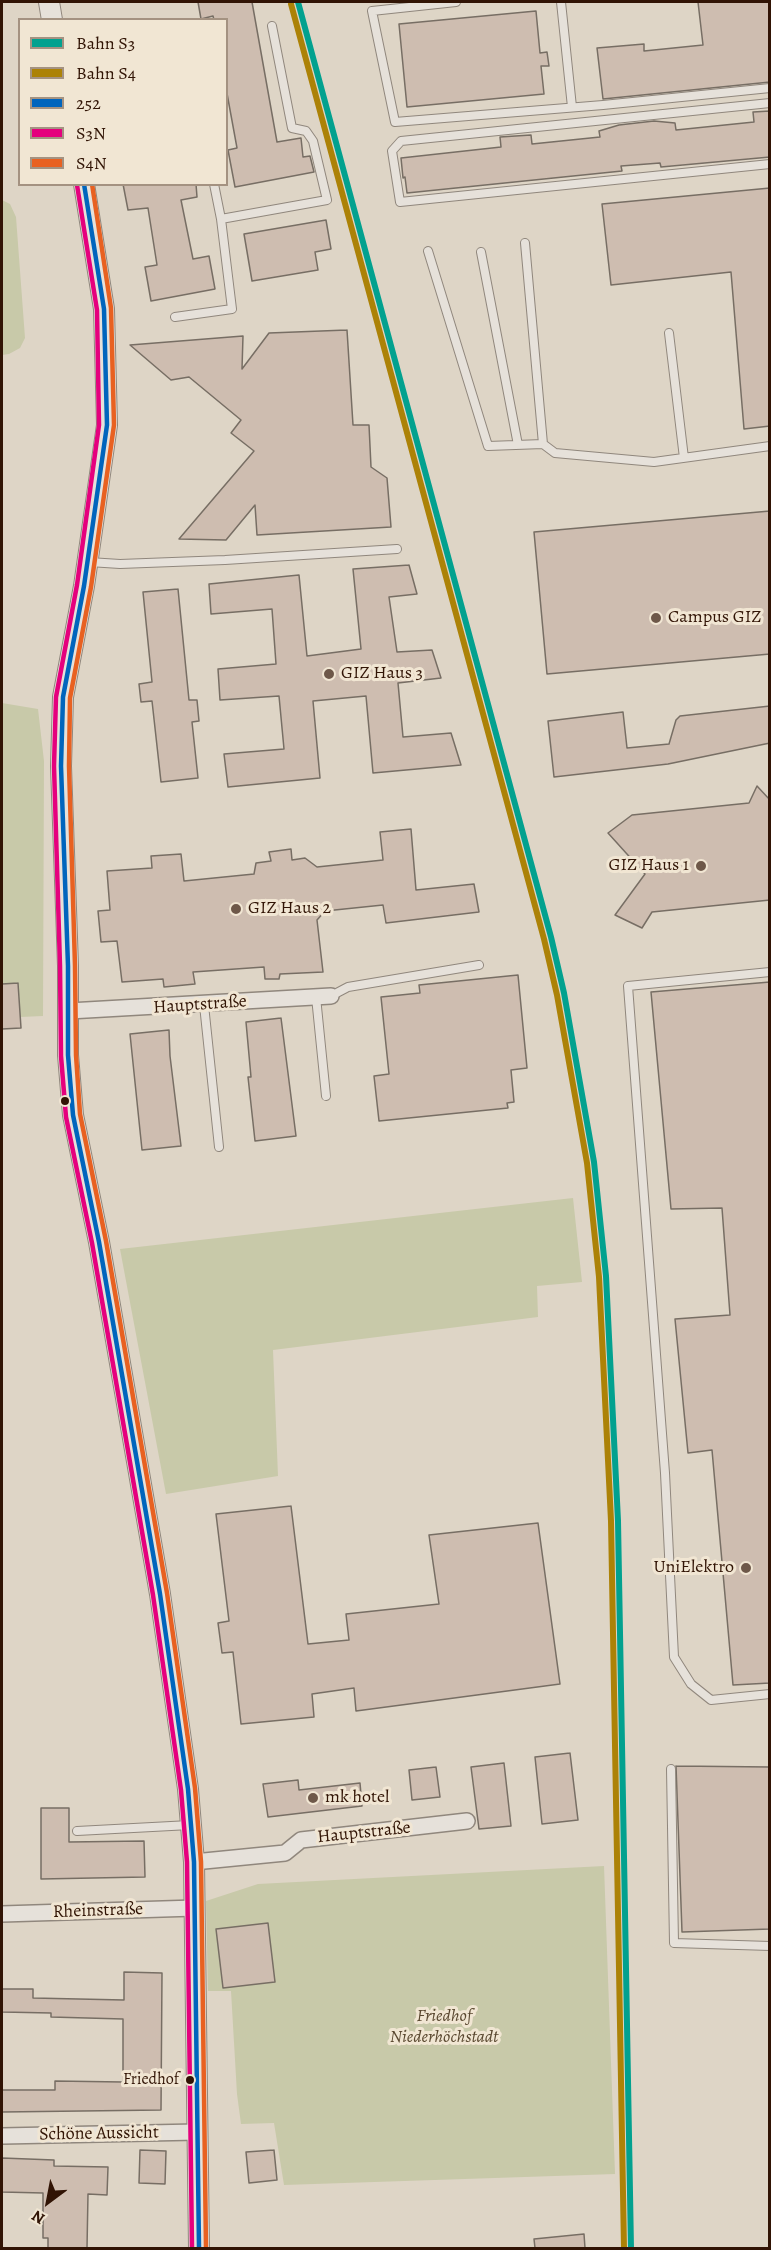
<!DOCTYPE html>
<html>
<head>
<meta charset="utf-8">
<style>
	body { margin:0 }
	#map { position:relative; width:771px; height:2250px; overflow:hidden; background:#ded5c6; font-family:Alegreya,serif }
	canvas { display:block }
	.frame { position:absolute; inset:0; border:3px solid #311405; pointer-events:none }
	.legend { position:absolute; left:18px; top:18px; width:210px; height:168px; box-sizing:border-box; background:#f1e6d3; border:2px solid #a49281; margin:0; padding:8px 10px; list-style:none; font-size:18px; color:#311405 }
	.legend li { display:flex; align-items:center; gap:12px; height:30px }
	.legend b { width:30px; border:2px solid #a49281 }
	.north { position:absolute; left:18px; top:2172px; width:60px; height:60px; -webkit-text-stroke:4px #f1e6d3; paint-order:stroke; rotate:212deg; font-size:16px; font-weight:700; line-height:24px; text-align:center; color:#311405 }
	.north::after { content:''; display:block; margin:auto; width:21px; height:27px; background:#311405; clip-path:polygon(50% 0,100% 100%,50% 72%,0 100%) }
</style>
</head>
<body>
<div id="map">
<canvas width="771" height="2250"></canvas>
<div class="frame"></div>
<ul class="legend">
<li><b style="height:8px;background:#02a18f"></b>Bahn S3</li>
<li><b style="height:8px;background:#ac8207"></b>Bahn S4</li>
<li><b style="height:8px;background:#0065bd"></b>252</li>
<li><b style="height:8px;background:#e5007d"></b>S3N</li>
<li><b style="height:8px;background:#e86121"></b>S4N</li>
</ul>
<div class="north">N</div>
</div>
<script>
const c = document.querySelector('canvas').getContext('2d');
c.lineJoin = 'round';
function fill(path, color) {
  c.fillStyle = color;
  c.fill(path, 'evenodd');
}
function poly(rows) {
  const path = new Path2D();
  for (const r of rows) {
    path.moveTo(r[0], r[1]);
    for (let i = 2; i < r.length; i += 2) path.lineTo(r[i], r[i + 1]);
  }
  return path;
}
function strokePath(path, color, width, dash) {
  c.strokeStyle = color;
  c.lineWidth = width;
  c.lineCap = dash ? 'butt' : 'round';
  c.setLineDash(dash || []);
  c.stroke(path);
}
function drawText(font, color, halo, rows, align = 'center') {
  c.font = font + ' Alegreya,serif';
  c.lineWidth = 6;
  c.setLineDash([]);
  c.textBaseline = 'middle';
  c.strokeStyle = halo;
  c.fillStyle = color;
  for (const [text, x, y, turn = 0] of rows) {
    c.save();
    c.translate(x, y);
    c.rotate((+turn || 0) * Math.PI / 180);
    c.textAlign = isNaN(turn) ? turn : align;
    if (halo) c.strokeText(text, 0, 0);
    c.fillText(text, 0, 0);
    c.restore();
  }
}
const green = poly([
	[2,200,10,204,16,217,25,338,20,348,9,354,2,355],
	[2,703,38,709,44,761,43,1016,20,1017,18,983,2,984],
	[573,1198,582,1282,537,1286,538,1317,273,1350,278,1476,166,1494,120,1249],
	[604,1866,615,2174,284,2185,274,2123,241,2124,237,2094,231,1991,208,1991,206,1901,258,1884]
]);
const building = poly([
	[198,2,252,2,277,142,301,138,303,157,310,156,314,172,235,187,228,150,237,148,226,88,226,20,214,20,213,16,201,19,198,2],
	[698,2,770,2,770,82,603,99,597,48,644,44,644,51,703,45,698,2],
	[536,11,540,53,547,52,549,66,541,66,544,94,407,107,399,24,536,11],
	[770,111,770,157,661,167,660,163,621,166,622,171,407,193,405,177,403,178,401,158,501,147,500,137,531,135,532,144,600,137,599,131,619,125,654,121,675,123,676,130,754,122,753,112,770,111],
	[123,184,196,184,197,197,181,200,193,259,209,256,215,289,151,301,145,267,157,265,148,208,128,210,123,184],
	[770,188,770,426,744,429,731,272,611,285,602,204,770,188],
	[326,220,331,249,315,252,318,270,252,281,244,234,326,220],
	[347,330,353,425,369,425,371,467,387,478,391,527,257,535,255,505,226,540,179,539,254,451,231,433,241,420,189,377,171,380,130,345,243,336,242,369,269,333,347,330],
	[770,511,770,654,547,674,534,532,770,511],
	[409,565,417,594,389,597,397,652,432,650,441,678,398,683,403,737,451,733,461,765,373,773,366,696,313,701,320,778,228,787,224,754,284,749,279,696,220,700,218,669,276,664,272,609,211,614,209,584,299,575,307,656,361,649,353,569,409,565],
	[178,589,189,700,197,700,199,721,192,722,198,778,161,782,152,701,141,702,139,684,152,682,143,592,178,589],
	[770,706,770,743,668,764,554,777,548,721,623,712,627,748,669,744,676,720,680,716,770,706],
	[757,786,770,800,770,900,652,912,642,928,615,915,645,874,608,833,632,815,749,803,757,786],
	[411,829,416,890,474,884,479,912,386,923,383,905,325,911,317,920,323,972,280,974,279,979,265,979,264,967,193,972,195,984,164,987,163,979,122,982,117,941,101,942,98,911,110,910,107,871,152,868,151,856,181,854,184,881,254,874,256,863,271,861,269,852,291,849,292,860,305,858,317,867,383,860,380,832,411,829],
	[518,975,527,1068,511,1070,514,1102,507,1103,508,1108,379,1121,374,1076,389,1074,381,997,420,993,419,985,518,975],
	[770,982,770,1683,733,1685,712,1450,688,1453,675,1319,730,1315,722,1208,671,1209,651,992,770,982],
	[18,983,21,1028,2,1029,2,984,18,983],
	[281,1018,296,1136,255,1141,248,1077,251,1077,246,1022,281,1018],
	[169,1030,170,1056,181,1146,142,1150,130,1034,169,1030],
	[291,1506,308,1644,349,1640,346,1614,439,1604,429,1535,538,1523,560,1684,356,1711,354,1688,312,1694,314,1717,241,1724,233,1652,222,1653,218,1623,229,1621,216,1514,291,1506],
	[570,1753,578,1820,542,1824,535,1757,570,1753],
	[504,1763,511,1826,479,1829,471,1767,504,1763],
	[676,1766,770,1767,770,1929,682,1932,676,1766],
	[436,1767,440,1797,412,1800,409,1770,436,1767],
	[298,1780,299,1790,360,1783,362,1806,268,1817,263,1784,298,1780],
	[41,1808,69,1808,69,1842,144,1841,145,1877,41,1879,41,1808],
	[268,1923,275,1982,223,1988,216,1929,268,1923],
	[124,1972,162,1973,161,2110,2,2112,2,2090,55,2090,55,2081,123,2082,123,2019,51,2017,51,2013,2,2012,2,1989,33,1989,33,1998,124,2000,124,1972],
	[140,2150,166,2151,165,2184,139,2183,140,2150],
	[274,2150,277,2180,249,2183,246,2152,274,2150],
	[2,2158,54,2160,54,2166,108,2167,107,2195,88,2194,87,2248,48,2248,48,2238,43,2238,43,2193,2,2192,2,2158],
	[584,2234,585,2248,535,2248,534,2239,584,2234]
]);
const service = poly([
	[456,2,372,11,395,122,603,105,770,88],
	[561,2,572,107],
	[770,103,401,141,392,151,400,202,770,164],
	[214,184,221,219,327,200,313,141,306,131,292,128,272,26],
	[525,243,543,444,555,453,654,462,770,446],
	[428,251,488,446,543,444],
	[481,252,518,445],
	[175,317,232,309,221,219],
	[669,333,684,458],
	[89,562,120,564,225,560,397,549],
	[770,972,628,986,665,1473,674,1657,691,1684,711,1700,770,1694],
	[331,996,348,987,479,965],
	[316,997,326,1096],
	[204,1005,219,1147],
	[671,1769,674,1943,770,1946],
	[77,1831,190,1825]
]);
const minor = poly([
	[69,1011,331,996],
	[194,1862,285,1853,301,1840,467,1821],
	[2,1914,195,1908],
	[2,2136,197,2132]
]);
const tertiary = poly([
	[49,2,52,20],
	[84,184,104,309,107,425,84,586,63,697,61,766,68,966,68,1055,73,1115,99,1242,160,1594,188,1789,194,1862,199,2248]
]);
const bus1 = poly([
	[84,184,104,309,107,425,84,586,63,697,61,766,68,966,68,1055,73,1115,99,1242,160,1594,188,1789,194,1862,199,2248]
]);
const bus2 = poly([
	[77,185,97,310,99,425,77,585,56,697,54,766,60,966,61,1056,66,1117,92,1243,153,1595,181,1790,187,1862,192,2248]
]);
const bus3 = poly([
	[92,184,111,308,114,425,91,587,70,698,69,766,75,966,76,1055,80,1114,106,1241,167,1593,195,1788,201,1862,206,2248]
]);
const rail1 = poly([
	[298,2,551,937,564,993,594,1162,606,1276,618,1521,631,2248]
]);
const rail2 = poly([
	[291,4,544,939,557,995,587,1163,599,1277,611,1521,624,2248]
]);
const markers = [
	[656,618,6,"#6e5849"],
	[329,674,6,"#6e5849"],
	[701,866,6,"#6e5849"],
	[236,909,6,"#6e5849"],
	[65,1101,5,"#311405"],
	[746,1568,6,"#6e5849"],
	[313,1798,6,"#6e5849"],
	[190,2080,5,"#311405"]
];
const busNames = [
	["Friedhof",179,2080]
];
const poiNames = [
	["Campus GIZ",668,618],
	["GIZ Haus 3",341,674],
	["GIZ Haus 1",689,866,"right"],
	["GIZ Haus 2",248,909],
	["UniElektro",734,1568,"right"],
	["mk hotel",325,1798]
];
const streetNames = [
	["Hauptstraße",200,1005,-4],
	["Hauptstraße",364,1833,-6],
	["Rheinstraße",98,1911,-2],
	["Schöne Aussicht",99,2134,-1]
];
const parkNames = [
	["Friedhof",444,2017],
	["Niederhöchstadt",444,2038]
];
fill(green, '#c8c9a9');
fill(building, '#cebdb0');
strokePath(building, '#776e64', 1.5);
strokePath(service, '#90877d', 10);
strokePath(minor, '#90877d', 18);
strokePath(tertiary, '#90877d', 22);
strokePath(service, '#e6e1da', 8);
strokePath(minor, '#e6e1da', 15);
strokePath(tertiary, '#e6e1da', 20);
strokePath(bus1, '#0065bd', 4.5);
strokePath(bus2, '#e5007d', 4.5);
strokePath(bus3, '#e86121', 4.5);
strokePath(rail1, '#02a18f', 6);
strokePath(rail2, '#ac8207', 6);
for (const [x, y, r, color] of markers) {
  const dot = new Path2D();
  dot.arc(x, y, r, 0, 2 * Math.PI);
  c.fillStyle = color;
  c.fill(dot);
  strokePath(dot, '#f1e6d3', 2);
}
drawText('16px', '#311405', '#f1e6d3', busNames, 'right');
drawText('18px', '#311405', '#f1e6d3', poiNames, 'left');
drawText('18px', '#311405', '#f1e6d3', streetNames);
drawText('italic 18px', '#59472f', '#f1e6d3', parkNames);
</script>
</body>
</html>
